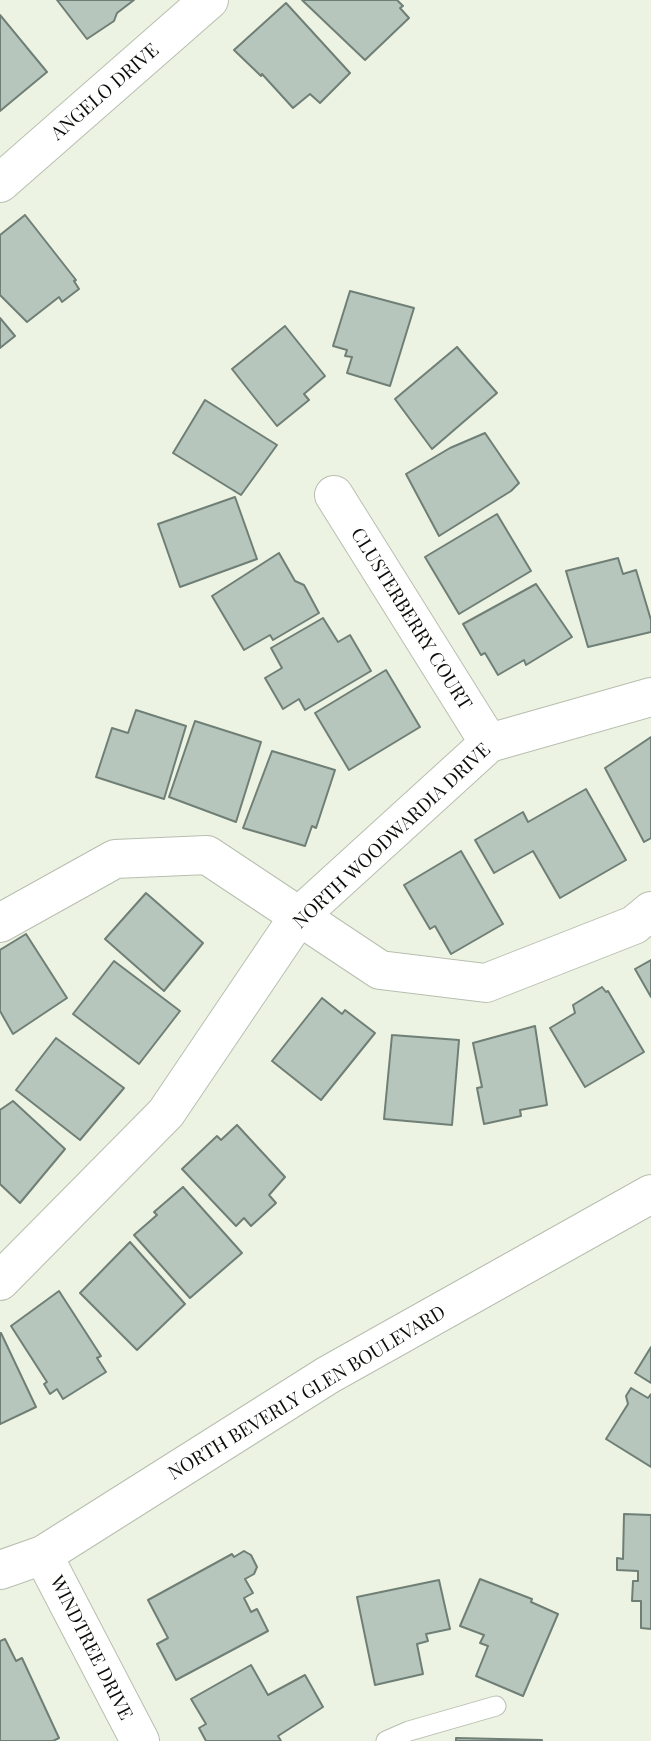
<!DOCTYPE html>
<html>
<head>
<meta charset="utf-8">
<style>
  body { margin:0 }
  canvas { display:block; background:#ecf3e3 }
</style>
</head>
<body>
<canvas width="651" height="1741"></canvas>
<script>
const ctx = document.querySelector('canvas').getContext('2d');
ctx.lineJoin = 'round';
function fillPath(path, color) { ctx.fillStyle = color; ctx.fill(path, 'evenodd'); }
const toPath = rows => new Path2D(rows.map(r => 'M' + r).join(''));
function strokePath(path, color, width, dash) { ctx.strokeStyle = color; ctx.lineWidth = width; ctx.lineCap = dash ? 'butt' : 'round'; ctx.setLineDash(dash || []); ctx.stroke(path); }
function label(font, color, halo, rows, align = 'center') {
  ctx.font = font + ' "Playfair Display",serif'; ctx.lineWidth = 7; ctx.setLineDash([]); ctx.textBaseline = 'middle'; ctx.strokeStyle = halo; ctx.fillStyle = color; for (const [text, x, y, turn = 0] of rows) {
    ctx.save(); ctx.translate(x, y); ctx.rotate((+turn || 0) * Math.PI / 180); ctx.textAlign = isNaN(turn) ? turn : align; if (halo) ctx.strokeText(text, 0, 0); ctx.fillText(text, 0, 0); ctx.restore();
  }
}
const building = toPath([
  [57,0,134,0,117,13,114,21,87,39,57,0],
  [302,0,397,0,403,6,400,8,409,18,365,60,302,0],
  [286,3,350,73,320,103,310,94,293,108,262,74,261,76,234,50,286,3],
  [0,15,47,72,0,111,0,15],
  [25,215,76,280,74,281,79,289,62,302,59,297,27,322,0,295,0,235,25,215],
  [350,291,414,308,390,386,347,373,352,357,345,356,347,350,333,346,350,291],
  [0,318,15,336,0,348,0,318],
  [285,326,325,376,304,394,309,400,277,426,232,369,285,326],
  [457,347,497,393,432,449,395,399,457,347],
  [205,400,277,445,241,495,173,453,205,400],
  [485,433,519,483,511,491,439,536,406,474,450,448,485,433],
  [235,497,257,559,180,587,158,524,235,497],
  [497,514,531,571,459,614,425,557,497,514],
  [279,553,295,581,304,585,319,613,273,640,270,635,244,650,212,596,279,553],
  [618,558,623,574,636,570,651,620,651,632,588,647,566,571,618,558],
  [536,584,572,637,526,665,524,660,498,675,485,653,481,655,463,624,536,584],
  [323,618,338,642,350,635,371,671,305,710,299,699,283,709,265,678,282,668,271,648,323,618],
  [386,670,420,727,349,770,315,713,386,670],
  [136,710,186,726,164,799,96,777,112,728,128,733,136,710],
  [195,721,261,742,236,822,169,797,195,721],
  [651,737,651,838,644,842,605,768,651,737],
  [272,751,335,770,316,828,312,826,305,846,243,828,272,751],
  [586,789,626,860,560,898,533,851,494,873,475,840,523,812,528,822,586,789],
  [461,851,503,924,451,954,435,926,430,929,404,885,461,851],
  [146,893,203,943,164,991,105,939,146,893],
  [26,934,67,998,13,1034,0,1011,0,950,26,934],
  [651,960,651,997,635,969,651,960],
  [114,961,180,1011,139,1064,73,1014,114,961],
  [602,987,606,992,608,991,644,1052,585,1087,550,1028,575,1013,573,1005,602,987],
  [322,998,342,1014,345,1010,375,1033,321,1100,272,1061,322,998],
  [535,1026,547,1105,520,1110,521,1116,484,1124,477,1088,482,1087,473,1043,535,1026],
  [392,1035,459,1040,452,1125,384,1119,392,1035],
  [56,1038,124,1088,80,1140,16,1090,56,1038],
  [13,1101,65,1149,20,1203,0,1184,0,1110,13,1101],
  [237,1125,285,1177,269,1195,276,1203,251,1226,244,1218,236,1226,182,1169,217,1136,221,1140,237,1125],
  [183,1187,242,1253,190,1298,134,1235,157,1215,154,1212,183,1187],
  [130,1242,185,1304,137,1350,80,1293,130,1242],
  [59,1291,101,1356,97,1358,106,1372,63,1399,57,1389,50,1394,44,1384,47,1382,11,1326,59,1291],
  [1,1333,36,1407,0,1424,0,1333,1,1333],
  [651,1347,651,1383,635,1373,651,1347],
  [631,1388,648,1398,651,1394,651,1467,606,1439,628,1404,626,1396,631,1388],
  [624,1514,651,1515,651,1629,641,1628,641,1601,632,1601,633,1581,638,1581,638,1571,617,1570,617,1558,623,1559,624,1514],
  [244,1551,251,1555,257,1567,254,1574,245,1579,253,1593,244,1598,251,1612,257,1609,268,1631,176,1680,157,1644,168,1638,148,1600,232,1554,234,1557,244,1551],
  [480,1579,532,1599,531,1602,558,1614,523,1696,476,1676,488,1646,480,1643,484,1635,460,1626,480,1579],
  [439,1580,450,1629,426,1634,428,1641,417,1644,423,1674,375,1685,357,1597,439,1580],
  [5,1639,16,1661,22,1658,59,1738,53,1741,0,1741,0,1641,5,1639],
  [251,1665,268,1695,305,1675,323,1707,278,1736,281,1741,206,1741,199,1728,206,1724,191,1699,251,1665],
  [456,1738,542,1740,542,1741,456,1741,456,1738]
]);
fillPath(building, '#b6c6bc');
strokePath(building, '#707f76', 2);
const lane = toPath([
  [386,1741,409,1731,496,1706]
]);
const street = toPath([
  [0,183,209,0],
  [334,495,489,743],
  [0,923,115,859,207,855,380,970,486,983,634,925,651,911],
  [0,1281,166,1113,299,916,489,743,651,697],
  [43,1555,140,1741]
]);
const secondary = toPath([
  [0,1570,43,1555,328,1375,651,1194]
]);
strokePath(lane, '#b7bfaf', 21);
strokePath(street, '#b7bfaf', 40);
strokePath(secondary, '#b7bfaf', 40);
strokePath(lane, '#fff', 19);
strokePath(street, '#fff', 38);
strokePath(secondary, '#fff', 38);
label('19px', '#0b0e09', '#fff', [
  ["ANGELO DRIVE",105,92,-41],
  ["CLUSTERBERRY COURT",411,619,58],
  ["NORTH WOODWARDIA DRIVE",392,836,-43],
  ["NORTH BEVERLY GLEN BOULEVARD",307,1393,-31],
  ["WINDTREE DRIVE",91,1648,63]
]);
</script>
</body>
</html>
